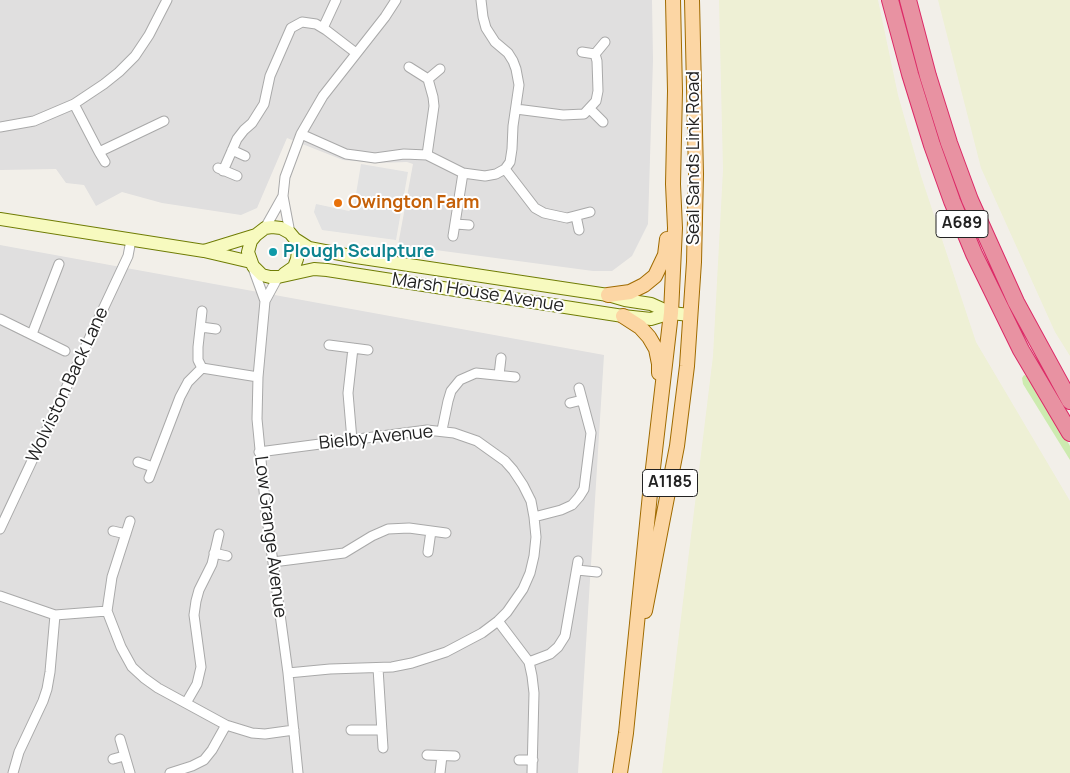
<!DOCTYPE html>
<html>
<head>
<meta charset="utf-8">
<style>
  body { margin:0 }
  canvas { display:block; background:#f2efe9 }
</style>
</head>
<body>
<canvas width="1070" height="773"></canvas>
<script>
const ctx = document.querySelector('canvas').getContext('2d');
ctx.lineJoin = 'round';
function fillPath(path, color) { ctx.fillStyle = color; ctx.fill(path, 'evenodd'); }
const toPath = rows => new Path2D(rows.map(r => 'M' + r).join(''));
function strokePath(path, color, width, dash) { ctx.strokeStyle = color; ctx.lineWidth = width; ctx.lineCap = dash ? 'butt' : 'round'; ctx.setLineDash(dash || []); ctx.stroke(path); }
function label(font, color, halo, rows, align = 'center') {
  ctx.font = font + ' Manrope,sans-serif'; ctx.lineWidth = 4; ctx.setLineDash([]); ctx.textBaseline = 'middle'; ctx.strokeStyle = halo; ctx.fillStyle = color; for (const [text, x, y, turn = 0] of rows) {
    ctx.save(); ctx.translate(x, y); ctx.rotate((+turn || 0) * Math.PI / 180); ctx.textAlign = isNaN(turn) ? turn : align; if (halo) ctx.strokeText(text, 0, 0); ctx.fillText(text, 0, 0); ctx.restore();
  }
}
fillPath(toPath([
  [0,0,652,0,653,60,648,224,632,256,612,271,593,271,398,245,413,164,407,162,377,163,343,160,287,138,257,208,241,215,162,203,122,192,96,206,84,185,66,183,56,169,0,170],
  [0,245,604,355,578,773,0,773]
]), '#e0dfdf');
fillPath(toPath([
  [719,0,878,0,898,95,921,176,976,342,1070,501,1070,773,662,773,713,356,723,170],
  [938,0,1070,0,1070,356,1055,332,981,168]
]), '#eef0d5');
fillPath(toPath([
  [1024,375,1031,378,1070,446,1070,460,1023,384,1022,378]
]), '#cdebb0');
fillPath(toPath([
  [361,164,408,172,396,240,322,230,314,212,316,204,349,211,354,206]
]), '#e2e2e2');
const street = toPath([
  [323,28,336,0],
  [582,52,595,54,605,42],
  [409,67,428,79,433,97,434,106,427,155],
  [428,79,440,69],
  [74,104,99,152,164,121],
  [516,109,563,115,584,114,596,101,598,91,597,61,595,54],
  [590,109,603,122],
  [0,127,34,121,74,104,104,84,119,72,135,56,149,35,167,0],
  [301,134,346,154,361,156,375,158,404,154,427,155,463,173,485,176,496,174,505,169,510,162,512,149,513,126,519,85,516,69,513,61,508,53,495,42,486,28,483,17,481,0],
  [232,150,245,156],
  [99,152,105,162],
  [218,168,237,176],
  [505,169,535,208,544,213,567,218,590,212],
  [223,171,237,139,244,130,252,123,264,104,270,76,291,28,302,22,316,24,326,30,356,53],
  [576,216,579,230],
  [456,224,469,225],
  [265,228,283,196],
  [290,233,283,196,285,177,301,134,323,96,385,17,396,0],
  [453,236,463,173],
  [253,268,265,301],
  [278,277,265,301,258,377,257,419,266,511,288,673,298,773],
  [0,319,65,351],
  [201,327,216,329],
  [32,334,59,264],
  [329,345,368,350],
  [202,368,198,360,198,347,202,311],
  [499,375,501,358],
  [570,403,582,400],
  [442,430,448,401,451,391,460,380,476,373,515,377],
  [352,440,348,393,353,348],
  [259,452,427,430,454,433,477,441,505,461,513,470,523,485,531,501,534,517,536,537,534,556,530,573,523,589,507,612,498,621,482,633,446,652,412,663,392,667,330,669,288,673],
  [138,462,153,467],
  [149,478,180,397,188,382,202,368,258,377],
  [534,517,561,510,572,505,579,497,584,489,591,433,579,388],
  [130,521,112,577,107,611,121,647,132,667,144,678,158,688,226,725,252,733,265,734,294,730],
  [0,529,128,256,131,240],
  [113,531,126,534],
  [428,552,431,531],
  [214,553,227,556],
  [273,562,344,553,372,536,388,529,409,528,446,533],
  [577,570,597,572],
  [0,596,55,615,107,611],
  [498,621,529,662,532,676,534,693,532,773],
  [529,662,550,654,558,647,565,636,578,561],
  [378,668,383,748],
  [186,703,197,684,201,667,194,615,196,601,199,590,212,564,219,534],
  [351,730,382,730],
  [120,739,130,773],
  [427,755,455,756],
  [113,759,124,756],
  [519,760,533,760],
  [13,773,19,752,43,701,47,689,50,672,55,615],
  [170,773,192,766,204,760,212,750,226,725],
  [440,773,442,756]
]);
const secondary = toPath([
  [0,219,204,251,251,262],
  [295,239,309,248,356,257,608,295,625,300,651,304,671,313],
  [204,251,256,235],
  [284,274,294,267,297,259,298,251,295,239,290,233,281,228,272,227,265,228,256,235,251,241,248,252,253,266,262,275,270,277,278,277,314,269,327,270,623,316,651,319,671,313,690,315]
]);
const primary = toPath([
  [608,295,630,292,644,285,655,276,665,255,667,239],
  [623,316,640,327,649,337,656,349,659,364,659,373],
  [645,611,677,446,687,366,694,262,696,174,692,0],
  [620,773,626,733,650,494,671,313,675,228,673,184,675,91,673,0]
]);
const highway = toPath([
  [890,0,910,74,932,145,952,201,974,254,1021,350,1070,433],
  [908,0,928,76,949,143,970,200,1016,302,1070,401]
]);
strokePath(street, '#a9a9a9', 11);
strokePath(secondary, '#707d05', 14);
strokePath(primary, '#a06b00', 16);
strokePath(highway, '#dc2a67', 18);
strokePath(street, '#fff', 9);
strokePath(secondary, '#f7fabf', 12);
strokePath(primary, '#fcd6a4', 14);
strokePath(highway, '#e892a2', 16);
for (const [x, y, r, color] of [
  [338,203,5,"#e8710a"],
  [273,252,5,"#0f9aa8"]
]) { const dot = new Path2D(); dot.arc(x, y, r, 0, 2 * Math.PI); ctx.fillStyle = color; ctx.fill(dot); strokePath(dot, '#fff', 2); }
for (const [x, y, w] of [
  [962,224,52],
  [670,483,55]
]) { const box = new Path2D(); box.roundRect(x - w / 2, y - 13.5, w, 27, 4); ctx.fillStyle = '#fff'; ctx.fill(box); strokePath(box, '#222', 1); }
label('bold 16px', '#222', null, [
  ["A689",962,224],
  ["A1185",670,483]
]);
label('18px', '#222', '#fff', [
  ["Seal Sands Link Road",694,158,-90],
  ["Marsh House Avenue",478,293,9],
  ["Wolviston Back Lane",68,385,-65],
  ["Bielby Avenue",376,438,-6],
  ["Low Grange Avenue",270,537,83]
]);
label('bold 18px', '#c56008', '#fff', [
  ["Owington Farm",348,203]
], 'left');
label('bold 18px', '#0d838f', '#fff', [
  ["Plough Sculpture",283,252]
], 'left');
</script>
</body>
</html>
